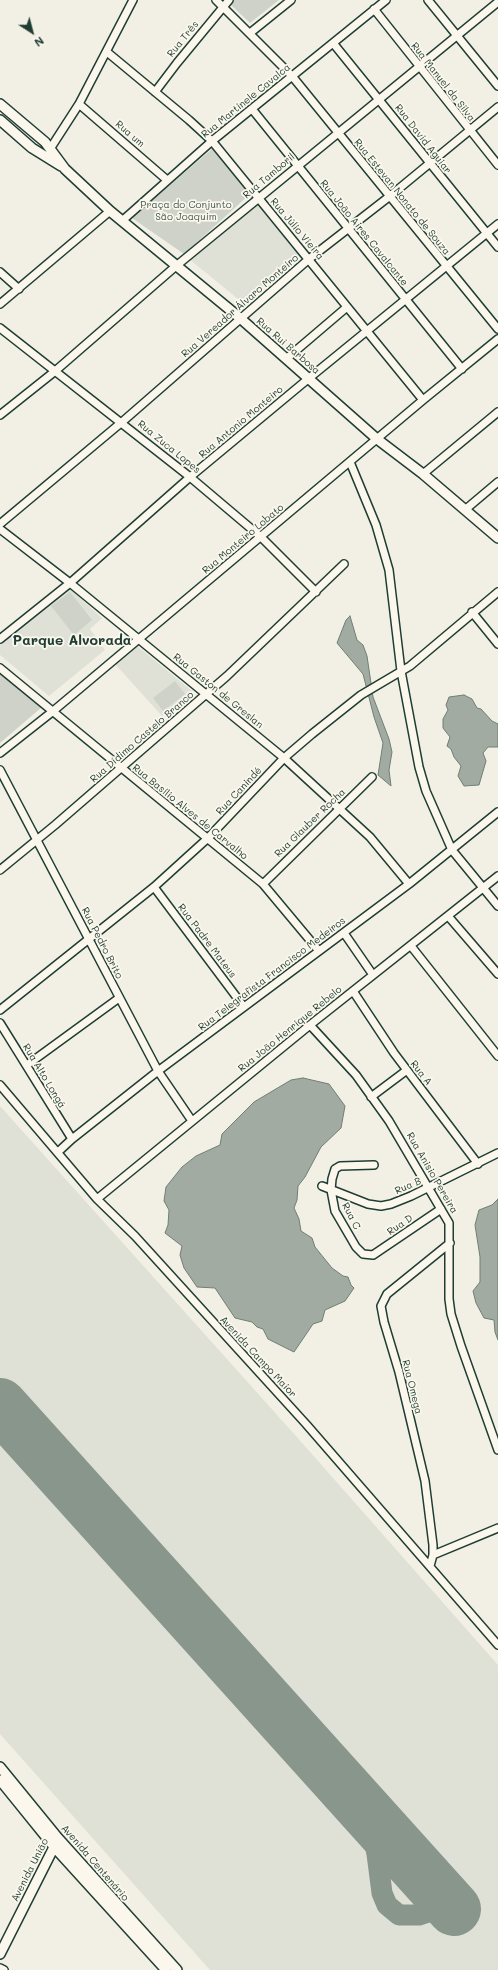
<!DOCTYPE html>
<html>
<head>
<meta charset="utf-8">
<style>
  body { margin:0 }
  #map { position:relative; width:498px; height:1970px; overflow:hidden; background:#f2f0e5; font-family:Mali,sans-serif }
  canvas { display:block }
  .north { position:absolute; left:12px; top:12px; width:40px; height:40px; -webkit-text-stroke:3px #fbf7ec; paint-order:stroke; rotate:144deg; font-size:11px; font-weight:700; line-height:16px; text-align:center; color:#1f3d34 }
  .north::after { content:''; display:block; margin:auto; width:14px; height:18px; background:#1f3d34; clip-path:polygon(50% 0,100% 100%,50% 72%,0 100%) }
</style>
</head>
<body>
<div id="map">
<canvas width="498" height="1970"></canvas>
<div class="north">N</div>
</div>
<script>
const ctx = document.querySelector('canvas').getContext('2d');
ctx.lineJoin = 'round';
function fillPath(path, color) { ctx.fillStyle = color; ctx.fill(path, 'evenodd'); }
const toPath = rows => new Path2D(rows.map(r => 'M' + r).join(''));
function strokePath(path, color, width, dash) { ctx.strokeStyle = color; ctx.lineWidth = width; ctx.lineCap = dash ? 'butt' : 'round'; ctx.setLineDash(dash || []); ctx.stroke(path); }
function label(font, color, halo, rows, align = 'center') {
  ctx.font = font + ' Mali,sans-serif'; ctx.lineWidth = 3.5; ctx.setLineDash([]); ctx.textBaseline = 'middle'; ctx.strokeStyle = halo; ctx.fillStyle = color; for (const [text, x, y, turn = 0] of rows) {
    ctx.save(); ctx.translate(x, y); ctx.rotate((+turn || 0) * Math.PI / 180); ctx.textAlign = isNaN(turn) ? turn : align; if (halo) ctx.strokeText(text, 0, 0); ctx.fillText(text, 0, 0); ctx.restore();
  }
}
fillPath(toPath([
  [257,203,302,255,243,303,189,259],
  [69,588,102,618,90,629,105,650,49,696,0,655,0,644],
  [136,645,192,691,162,716,115,664],
  [0,1106,296,1436,498,1665,498,1970,210,1970,0,1734]
]), '#e0e1d6');
fillPath(toPath([
  [232,0,279,0,250,23,229,3],
  [213,148,250,194,184,254,132,218],
  [70,592,92,620,74,635,51,606],
  [0,673,42,707,0,743],
  [175,681,185,694,163,711,153,698]
]), '#cfd2c8');
const water = toPath([
  [350,616,357,640,363,645,367,656,373,697,389,739,392,752,389,770,391,786,378,775,383,743,374,717,363,674,337,643,346,620,350,616],
  [464,695,472,699,477,708,481,709,492,721,498,724,498,747,488,747,483,753,486,761,479,785,464,786,458,776,461,766,454,757,451,749,447,746,450,737,443,728,443,719,448,710,446,705,449,697,464,695],
  [303,1078,329,1084,345,1106,341,1128,321,1147,305,1177,298,1186,297,1200,294,1208,299,1219,301,1231,312,1238,315,1247,332,1268,343,1276,348,1277,351,1285,354,1288,345,1301,325,1310,322,1321,313,1324,294,1352,268,1339,263,1329,257,1327,252,1322,235,1318,215,1288,197,1287,184,1268,180,1255,182,1246,165,1233,168,1225,169,1210,164,1201,166,1187,182,1167,196,1156,220,1145,222,1134,254,1102,291,1080,303,1078],
  [498,1199,498,1340,495,1332,494,1320,484,1318,476,1303,473,1291,480,1282,480,1257,475,1225,479,1210,492,1205,498,1199]
]);
fillPath(water, '#a2aba1');
strokePath(water, '#6e7f75', 1);
strokePath(toPath([
  [360,1805,373,1833,377,1854,382,1893,387,1905,399,1915,419,1915,428,1912,445,1899]
]), '#88968c', 21);
strokePath(toPath([
  [0,1405,454,1909]
]), '#88968c', 54);
const street = toPath([
  [216,0,292,76,498,329],
  [428,0,498,86],
  [374,9,498,165],
  [250,33,291,0],
  [333,43,498,247],
  [107,52,189,120,212,141,423,400],
  [155,92,177,63,229,0],
  [79,104,167,180],
  [252,109,462,369],
  [50,149,79,104,133,0],
  [123,220,212,141,386,0],
  [0,272,19,289],
  [0,304,110,211],
  [0,328,190,477,261,537,316,592],
  [286,359,347,307],
  [0,415,54,372,176,266,498,2],
  [350,462,376,525,389,570,401,671,419,767,426,791,452,850,498,906],
  [423,474,498,412],
  [466,509,498,482],
  [0,524,122,422,309,259,390,196,498,107],
  [0,529,70,583,284,758,370,837,409,884],
  [472,612,498,644],
  [0,639,70,583,190,477,308,379,498,224],
  [0,668,263,884,319,951],
  [0,753,52,712,423,400,498,339],
  [0,770,158,1071,192,1121],
  [0,870,55,825,227,676,344,564],
  [263,884,372,777],
  [154,887,244,1007],
  [448,916,498,974],
  [344,933,373,975],
  [411,946,498,1056],
  [353,991,394,1053,478,1164],
  [0,1010,154,887,208,838,284,758,312,734,361,695,410,666,498,592],
  [0,1023,72,1139],
  [310,1025,356,1075,389,1121,449,1223,449,1299,451,1314,461,1346,498,1450],
  [27,1065,119,998],
  [0,1085,97,1199,135,1236,306,1424,498,1645],
  [371,1097,407,1070],
  [58,1152,72,1139,158,1071,409,884,498,812],
  [374,1165,340,1166,335,1169,332,1179,331,1190,335,1211,356,1247,363,1254,373,1255,441,1209],
  [322,1186,368,1204,381,1206,391,1204,411,1196,498,1153],
  [97,1199,310,1025,498,876],
  [433,1555,498,1528],
  [430,1566,433,1555,433,1545,425,1481,399,1372,384,1322,381,1306,387,1294,450,1243],
  [0,1968,4,1970]
]);
const secondary = toPath([
  [0,104,45,142,65,169,110,211,240,318,377,439,423,474,498,538],
  [0,120,32,148,61,166],
  [0,1767,58,1838,177,1970],
  [0,1780,55,1848,166,1970],
  [0,1954,56,1843]
]);
strokePath(street, '#1f3d34', 10);
strokePath(secondary, '#1f3d34', 12);
strokePath(street, '#fbf7ec', 7);
strokePath(secondary, '#fbf7ec', 9);
label('10px', '#1f3d34', '#fbf7ec', [
  ["Rua Três",183,39,-51],
  ["Rua Manuel da Silva",443,82,52],
  ["Rua Martinele Cavalca",246,101,-39],
  ["Rua um",130,134,41],
  ["Rua David Aguiar",423,139,52],
  ["Rua Tamboril",269,176,-40],
  ["Rua Estevan Nonato de Souza",402,197,51],
  ["Rua Júlio Vieira",297,229,50],
  ["Rua João Aires Cavalcante",364,233,51],
  ["Rua Vereador Álvaro Monteiro",240,306,-41],
  ["Rua Rui Barbosa",288,346,41],
  ["Rua Antonio Monteiro",241,422,-40],
  ["Rua Zuca Lopes",169,447,39],
  ["Rua Monteiro Lobato",243,539,-40],
  ["Rua Gaston de Greslan",218,691,39],
  ["Rua Dídimo Castelo Branco",142,737,-41],
  ["Rua Canindé",239,791,-47],
  ["Rua Basílio Alves de Carvalho",190,812,39],
  ["Rua Glauber Rocha",310,823,-44],
  ["Rua Padre Mateus",207,941,53],
  ["Rua Pedro Brito",102,943,63],
  ["Rua Telegrafista Francisco Medeiros",272,974,-37],
  ["Rua João Henrique Rebelo",290,1029,-39],
  ["Rua A",421,1073,52],
  ["Rua Alto Longá",44,1076,59],
  ["Rua Anisio Pereira",432,1173,60],
  ["Rua B",408,1186,-24],
  ["Rua C",351,1216,63],
  ["Rua D",400,1225,-34],
  ["Avenida Campo Maior",258,1357,47],
  ["Rua Omega",412,1387,76],
  ["Avenida Centenário",95,1863,49],
  ["Avenida União",30,1870,-63]
]);
label('10px', '#425b52', '#fbf7ec', [
  ["Praça do Conjunto",186,205],
  ["São Joaquim",186,217]
]);
label('bold 14px', '#1f3d34', '#fbf7ec', [
  ["Parque Alvorada",72,641]
]);
</script>
</body>
</html>
